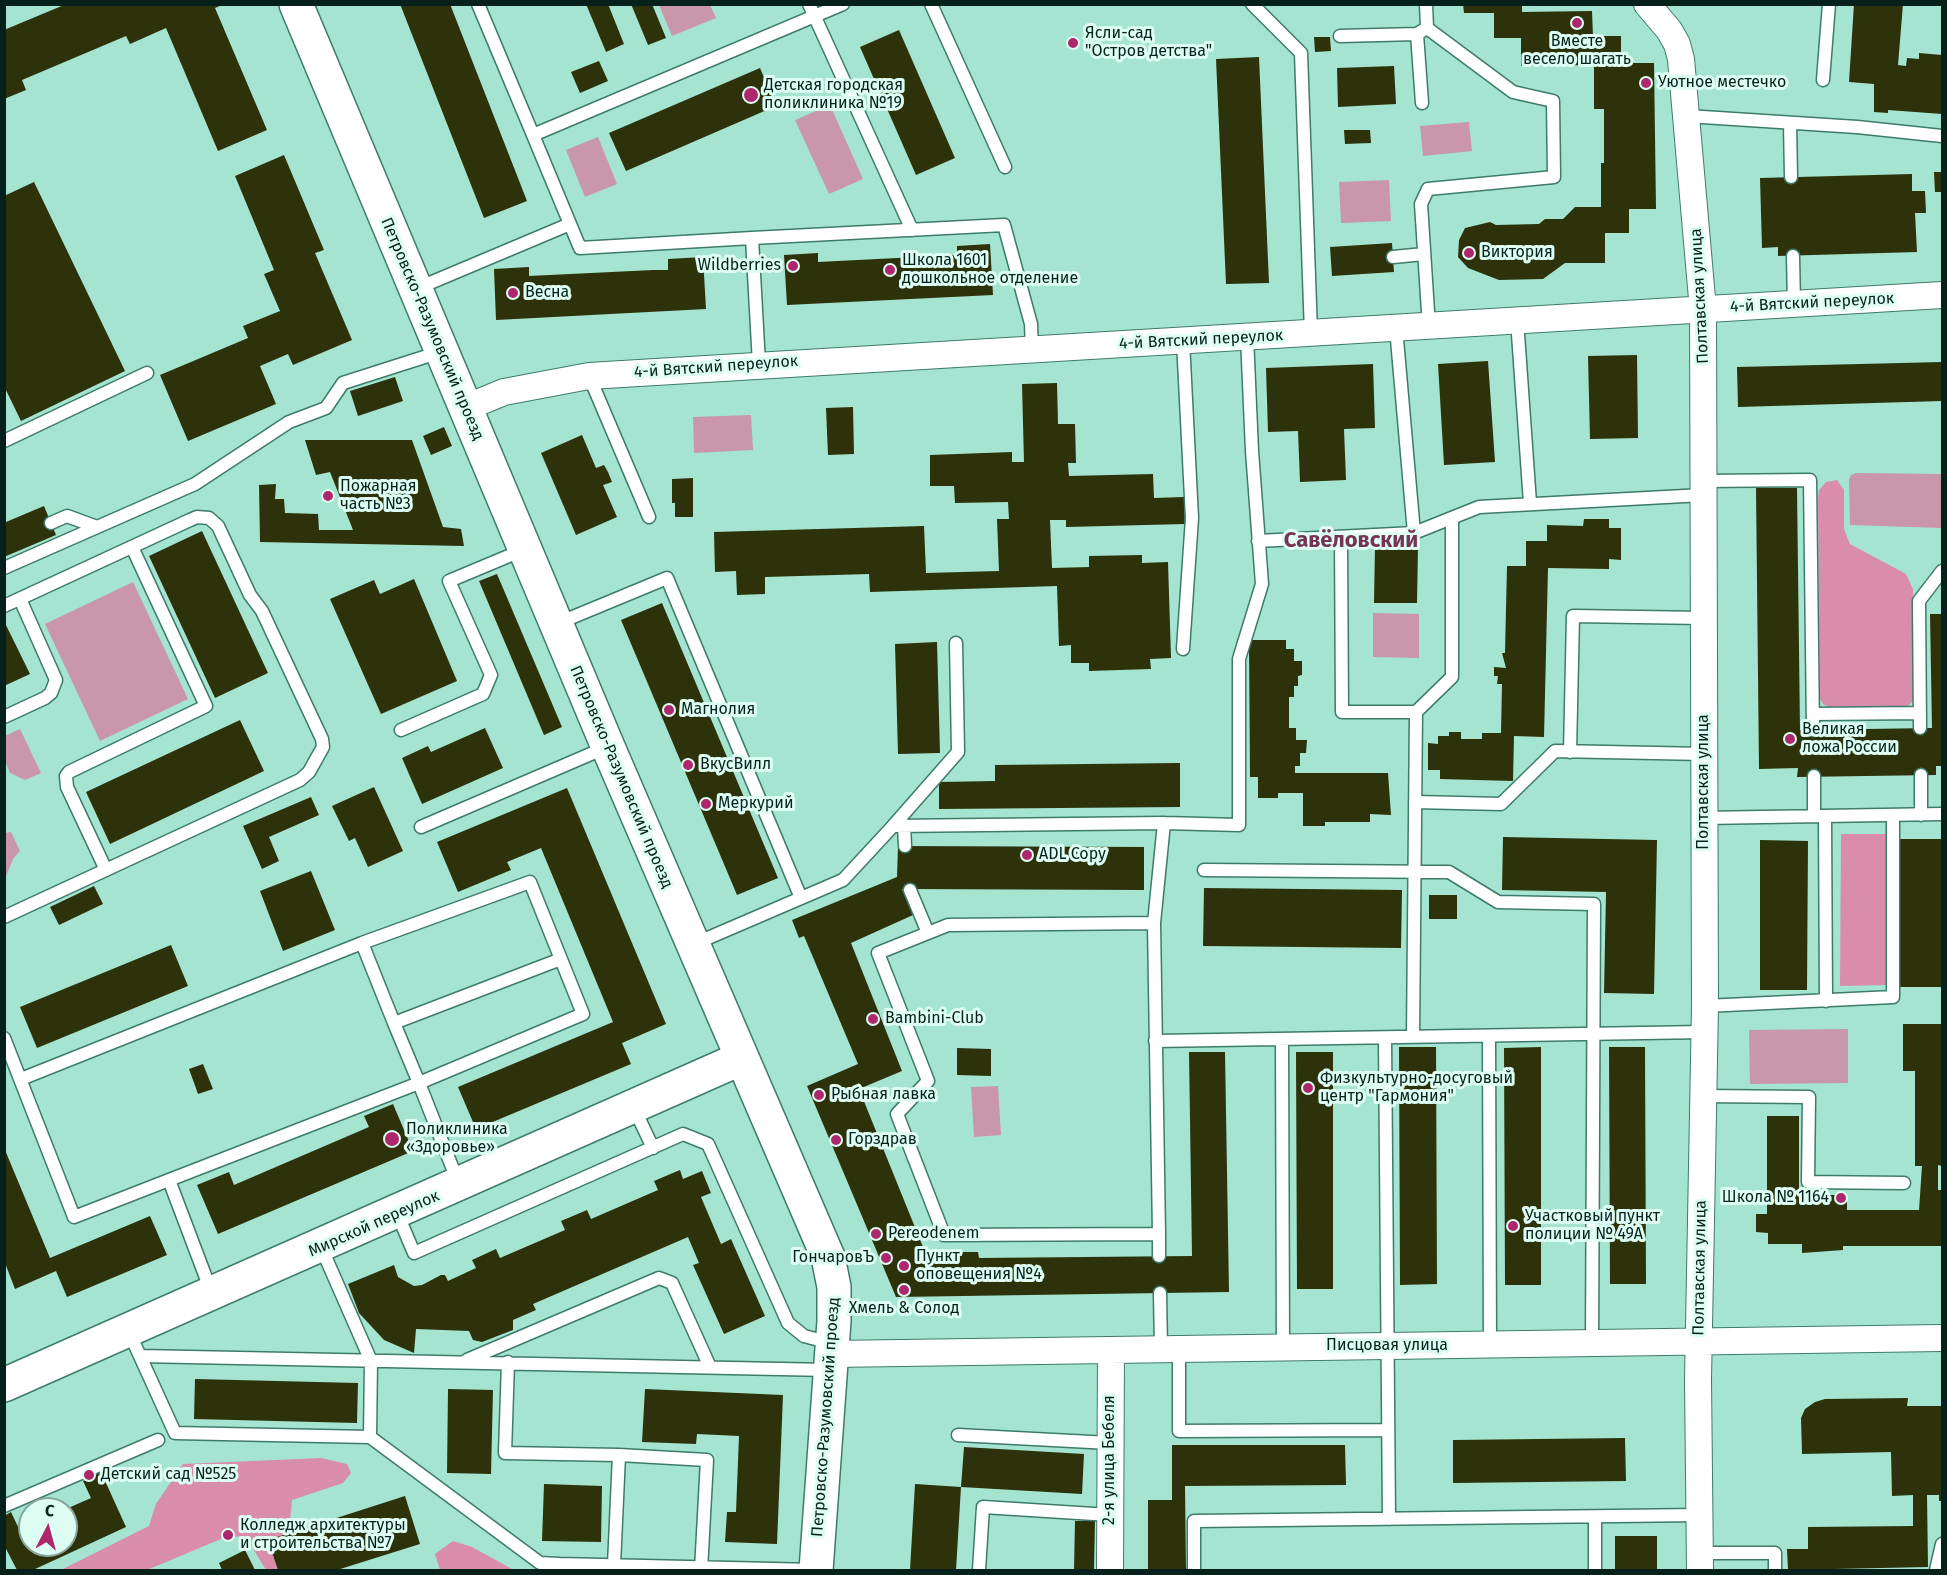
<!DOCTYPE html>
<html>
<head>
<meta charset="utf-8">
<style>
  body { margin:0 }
  #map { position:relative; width:1947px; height:1575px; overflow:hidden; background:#a4e4d1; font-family:"Fira Sans",sans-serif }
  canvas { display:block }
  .frame { position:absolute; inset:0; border:6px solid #06211b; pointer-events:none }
  .north { position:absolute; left:18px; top:1497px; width:60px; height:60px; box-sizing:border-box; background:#defef4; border:2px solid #88a69d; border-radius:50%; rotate:6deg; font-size:16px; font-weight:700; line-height:24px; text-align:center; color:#06211b }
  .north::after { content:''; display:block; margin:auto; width:21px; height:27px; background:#ae276c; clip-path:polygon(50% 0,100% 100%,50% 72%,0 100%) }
</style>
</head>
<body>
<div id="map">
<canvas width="1947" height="1575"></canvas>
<div class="frame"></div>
<div class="north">С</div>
</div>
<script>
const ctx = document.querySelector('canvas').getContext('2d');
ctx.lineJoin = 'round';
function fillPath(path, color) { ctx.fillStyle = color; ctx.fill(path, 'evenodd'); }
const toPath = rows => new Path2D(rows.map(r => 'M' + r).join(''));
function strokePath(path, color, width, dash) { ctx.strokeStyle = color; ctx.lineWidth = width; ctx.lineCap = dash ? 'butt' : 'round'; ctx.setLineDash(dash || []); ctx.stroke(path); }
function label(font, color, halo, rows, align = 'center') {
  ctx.font = font + ' "Fira Sans",sans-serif'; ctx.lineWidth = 6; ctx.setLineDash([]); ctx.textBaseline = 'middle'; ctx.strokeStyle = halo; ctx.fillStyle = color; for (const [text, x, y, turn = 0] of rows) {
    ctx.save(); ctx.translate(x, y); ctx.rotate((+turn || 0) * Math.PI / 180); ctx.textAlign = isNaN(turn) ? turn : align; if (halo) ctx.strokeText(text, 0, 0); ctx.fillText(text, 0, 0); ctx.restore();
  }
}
fillPath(toPath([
  [659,5,710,5,716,18,672,36],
  [830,105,863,179,829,194,795,120],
  [1469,122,1472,151,1423,156,1420,126],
  [598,137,617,184,585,197,566,150],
  [1389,180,1391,221,1341,223,1339,182],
  [751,415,753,450,694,453,693,417],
  [1856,473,1942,474,1942,528,1850,525,1849,480,1851,475],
  [133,582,188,699,100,741,45,624],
  [1373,613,1419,614,1419,658,1373,657],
  [20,729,41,773,25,780,10,773,5,761,5,736],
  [11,832,20,851,13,859,5,879,5,833],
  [1848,1029,1848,1083,1750,1084,1749,1030],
  [998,1086,1001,1135,974,1137,971,1087]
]), '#c997a9');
fillPath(toPath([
  [1837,480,1844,490,1844,529,1850,544,1906,574,1913,589,1914,694,1912,702,1907,707,1830,708,1823,704,1820,699,1818,498,1819,490,1826,482],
  [1841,834,1886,834,1886,985,1840,986],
  [321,1458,347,1464,351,1473,343,1483,292,1500,289,1533,300,1570,266,1570,246,1537,228,1536,147,1570,61,1570,149,1526,156,1504,183,1464],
  [453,1541,472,1547,514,1570,440,1570,435,1554]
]), '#d98dab');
fillPath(toPath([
  [400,4,450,4,527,201,484,218],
  [586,4,608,4,624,44,606,52],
  [631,4,652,4,666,38,648,45],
  [1463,4,1522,4,1522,12,1592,11,1593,36,1621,36,1621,63,1654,63,1656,209,1629,209,1629,233,1605,233,1605,263,1565,263,1543,279,1499,280,1468,268,1458,257,1459,240,1465,228,1490,222,1496,225,1539,224,1545,219,1563,219,1575,207,1601,207,1601,163,1604,163,1604,109,1594,109,1594,65,1521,66,1521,38,1494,38,1494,13,1464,13],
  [1854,4,1903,4,1898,65,1906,66,1907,58,1919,59,1919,53,1942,55,1942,114,1888,110,1888,113,1874,112,1874,84,1849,82],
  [64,5,222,5,215,8,267,130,218,151,166,28,130,44,126,36,22,80,26,90,4,99,4,30],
  [899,30,955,158,916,175,860,47],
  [1314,37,1330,37,1331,51,1315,52],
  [1259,57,1269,283,1226,284,1216,59],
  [599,61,608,81,580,93,571,72],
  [1394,66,1396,104,1338,107,1337,68],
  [760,68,776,106,626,171,609,133],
  [1344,130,1370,130,1371,143,1345,144],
  [284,155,324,250,315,253,352,340,293,365,288,354,260,366,276,404,188,441,160,375,248,338,243,326,280,311,264,274,274,270,235,176],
  [1934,172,1942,172,1942,192,1935,192],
  [1912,174,1912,191,1925,191,1926,213,1915,213,1917,252,1778,256,1778,247,1762,248,1760,178],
  [34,182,125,371,21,421,4,386,4,196],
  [1392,243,1394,272,1332,276,1330,247],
  [990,244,993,295,787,305,784,255,818,253,818,262,957,255,957,246],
  [703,257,706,309,496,320,494,269,529,267,529,276,653,270,668,270,668,259],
  [1637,355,1638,438,1590,439,1588,356],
  [1488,361,1495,462,1444,465,1438,364],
  [1942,362,1942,401,1738,407,1737,367],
  [1373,364,1375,428,1344,429,1346,480,1300,482,1298,431,1268,432,1266,368],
  [395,377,403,401,358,416,350,391],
  [1057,383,1058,424,1075,424,1076,463,1068,463,1069,476,1153,474,1154,498,1184,497,1185,524,1066,527,1066,520,1050,520,1052,568,1089,567,1089,556,1142,555,1142,563,1168,562,1171,658,1150,659,1151,669,1089,671,1089,663,1071,663,1071,645,1059,646,1057,586,870,592,869,574,765,577,765,594,737,595,736,571,715,572,714,532,924,526,926,573,999,571,997,519,1009,519,1008,502,955,503,954,486,930,486,930,455,1012,452,1012,462,1024,462,1022,384],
  [853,407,854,454,828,455,826,408],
  [444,427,452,446,431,455,423,436],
  [582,435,596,468,604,465,608,472,612,482,603,485,617,517,576,535,541,453],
  [305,440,412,440,443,527,461,529,464,546,260,542,259,485,276,484,275,499,284,499,285,513,318,514,319,530,353,530,330,472,316,475],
  [693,478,693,517,675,517,675,503,672,503,672,479],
  [1756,488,1797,488,1800,730,1932,728,1930,614,1942,614,1942,766,1936,766,1936,775,1797,777,1798,768,1759,769],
  [44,506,56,535,4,557,4,518,6,522],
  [1584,519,1609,519,1609,528,1621,528,1621,560,1609,559,1609,569,1548,568,1544,737,1514,736,1513,781,1440,779,1440,770,1428,770,1428,743,1438,744,1438,736,1449,736,1449,732,1461,732,1461,739,1482,739,1482,733,1501,733,1502,684,1497,684,1498,676,1494,676,1494,667,1506,668,1502,653,1505,653,1507,566,1526,566,1526,541,1547,541,1547,525,1583,526],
  [202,531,268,673,215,698,149,556],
  [1375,546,1418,547,1417,603,1374,603],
  [497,574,562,727,544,735,479,581],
  [414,579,457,681,381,714,330,599,374,580,380,594],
  [662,603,778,878,737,895,621,620],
  [4,621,30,674,4,686],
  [1249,640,1286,640,1286,649,1294,649,1294,661,1302,661,1302,675,1298,676,1298,686,1294,686,1294,697,1289,697,1289,728,1296,728,1296,740,1307,740,1306,753,1300,753,1300,766,1295,766,1295,773,1388,773,1391,815,1370,814,1370,822,1325,822,1325,826,1303,826,1303,793,1278,793,1278,798,1258,798,1258,777,1250,777],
  [937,642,940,753,898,754,895,644],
  [240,720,264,771,110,844,86,792],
  [485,728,503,768,422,804,402,758,428,746,431,752],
  [1180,763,1180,807,939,809,939,782,995,781,995,765],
  [374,787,403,851,368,867,355,838,349,841,332,806],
  [567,788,666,1024,622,1043,631,1064,476,1129,458,1087,613,1022,541,848,507,862,511,870,458,892,437,842],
  [311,797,319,815,269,837,279,861,262,869,243,826],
  [1503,837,1657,840,1654,994,1604,993,1606,892,1502,890],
  [1899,839,1942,839,1942,987,1900,987],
  [1760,840,1808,841,1807,990,1760,990],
  [898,846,1144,847,1144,890,902,889,913,915,851,943,902,1071,859,1089,925,1252,978,1252,979,1258,1192,1256,1189,1052,1225,1052,1229,1292,896,1297,807,1086,858,1064,804,936,799,938,792,920,897,877],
  [311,871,335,930,283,951,260,891],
  [94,886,103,904,59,925,50,907],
  [1204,888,1402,890,1401,948,1203,946],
  [1429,895,1457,895,1457,919,1429,919],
  [171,945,188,986,37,1048,20,1007],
  [1903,1024,1942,1024,1942,1166,1938,1165,1938,1190,1942,1190,1942,1246,1843,1246,1843,1250,1802,1253,1802,1244,1768,1244,1768,1233,1756,1232,1756,1214,1767,1214,1767,1116,1799,1116,1799,1190,1819,1190,1818,1195,1847,1195,1847,1210,1919,1210,1922,1166,1915,1166,1915,1071,1903,1071],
  [1399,1047,1436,1047,1437,1284,1400,1285],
  [1541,1047,1541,1285,1505,1285,1504,1048],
  [1609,1047,1645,1047,1646,1284,1610,1284],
  [957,1048,991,1049,991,1076,957,1075],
  [1296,1052,1333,1052,1333,1289,1297,1289],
  [203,1064,213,1089,198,1094,189,1069],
  [393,1104,413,1151,218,1234,197,1185,229,1172,234,1185,369,1127,364,1116],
  [5,1150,50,1258,150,1216,167,1255,67,1297,56,1271,15,1289,5,1263],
  [680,1170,683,1179,702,1171,711,1193,701,1197,721,1244,731,1239,765,1316,724,1334,693,1265,699,1263,688,1237,533,1304,536,1310,513,1320,513,1330,482,1342,473,1340,469,1331,416,1329,414,1353,384,1340,359,1313,348,1284,394,1265,398,1277,414,1286,422,1285,441,1275,445,1275,448,1281,476,1268,472,1260,496,1249,500,1258,565,1230,561,1221,587,1210,591,1219,658,1190,654,1181],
  [195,1379,358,1383,357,1423,194,1419],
  [448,1389,493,1390,491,1474,447,1473],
  [645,1389,783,1395,777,1544,725,1542,727,1512,736,1512,739,1436,697,1434,696,1444,642,1442],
  [1908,1398,1907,1406,1942,1406,1942,1501,1939,1501,1939,1495,1927,1495,1928,1567,1788,1570,1787,1549,1808,1549,1808,1527,1913,1526,1913,1495,1892,1496,1891,1452,1802,1454,1801,1418,1805,1409,1815,1402,1825,1399],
  [1625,1438,1626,1481,1453,1483,1453,1440],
  [1172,1445,1345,1445,1346,1485,1185,1486,1186,1570,1148,1570,1148,1500,1172,1500],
  [964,1447,1084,1454,1082,1494,961,1487,956,1570,910,1570,915,1484,961,1487],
  [101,1472,126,1527,33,1570,17,1570,4,1545,4,1516,11,1512,20,1531,30,1526,30,1545,66,1545,66,1509,91,1498,83,1481],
  [544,1484,602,1486,601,1542,542,1541],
  [405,1496,420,1544,337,1570,278,1570,268,1540],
  [1075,1521,1095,1521,1094,1570,1074,1570],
  [1615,1536,1657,1536,1657,1570,1615,1570],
  [245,1550,255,1570,222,1570,219,1563]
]), '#2e320a');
const lane = toPath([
  [478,4,533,135],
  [809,4,912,230],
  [931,4,1005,167],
  [1252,4,1301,53,1311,333],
  [1426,4,1427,28,1513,92,1553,101,1554,177,1428,189,1421,204,1429,327],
  [1340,36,1417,34],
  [1823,80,1829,4],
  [1422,103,1417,34,1427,28],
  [1687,116,1857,127,1942,136],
  [1790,123,1791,177],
  [570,224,580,248,752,238],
  [1793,256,1794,304],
  [1393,257,1424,254],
  [418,288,570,224,533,135,843,4],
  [1517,320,1530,503],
  [1396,328,1414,533],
  [759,364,752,238,1004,225,1031,324,1032,349],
  [589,376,649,517],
  [4,441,147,373],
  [1703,481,1810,480,1813,730],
  [51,523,67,516,97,527],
  [1341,537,1342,712,1416,712],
  [1258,541,1414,533,1479,507,1703,495],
  [4,568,195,484,289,422,326,408,343,383,440,352],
  [4,606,190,520,197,517,209,518,218,526,250,595,262,611,322,739,323,747,309,772,300,780,4,917],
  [556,624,667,578,801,898],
  [1183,649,1192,518,1183,341],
  [1813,714,1920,713],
  [4,717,45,698,51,693,56,680,20,599],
  [1920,728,1919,601,1942,571],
  [401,730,483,694,491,675,449,581,523,550],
  [1570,752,1573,616,1703,618],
  [1921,775,1921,815],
  [1814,776,1814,816],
  [1415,802,1501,804,1555,751,1704,754],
  [1825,816,1826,1001],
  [1704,818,1942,814],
  [904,825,905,846],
  [893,826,958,752,956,643],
  [421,827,607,747],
  [106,870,67,787,66,776,69,772,206,706,132,547],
  [1204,870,1449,872,1498,902,1594,904,1592,1344],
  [910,890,928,933],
  [1154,923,1164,823],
  [362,943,394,1023],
  [694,944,843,880,893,826,1164,823,1239,825,1239,659,1262,584,1252,451,1247,337],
  [1705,1006,1893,997,1893,815],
  [1489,1036,1490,1346],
  [1413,1037,1416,712,1452,677,1452,518],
  [4,1038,74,1217,169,1180,211,1291],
  [1385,1038,1389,1519],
  [1282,1039,1283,1347],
  [1155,1041,1704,1032],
  [21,1079,362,943,530,882,583,1014,419,1083,458,1182],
  [1703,1096,1809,1097,1808,1182,1904,1183],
  [634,1108,653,1148],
  [169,1180,419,1083,394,1023,561,959],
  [397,1213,414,1253,683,1134,708,1144,788,1323,804,1336,831,1343],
  [321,1247,371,1361,370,1437],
  [1159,1256,1159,1234,1154,923,948,925,878,953,928,1081,897,1114,944,1235,1159,1234],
  [1160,1293,1161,1349],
  [129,1332,175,1433,370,1437,540,1563,559,1564],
  [1179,1349,1179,1431,1387,1430],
  [140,1356,829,1370],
  [467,1360,659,1278,672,1283,710,1367],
  [508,1362,505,1453,619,1455],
  [958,1435,1110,1443],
  [4,1506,158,1440],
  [1595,1517,1595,1570],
  [1700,1553,1775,1553,1775,1570],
  [614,1565,619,1455,707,1460,701,1570],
  [559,1569,559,1564,815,1570],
  [979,1570,983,1507,1110,1515],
  [1194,1570,1194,1521,1699,1515],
  [1936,1570,1942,1544]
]);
const street = toPath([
  [1647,4,1669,30,1677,44,1681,59,1703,310,1705,1006,1698,1380,1700,1570],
  [465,408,504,392,589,376,1942,295],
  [832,1354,1942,1338],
  [1110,1570,1111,1350]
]);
const secondary = toPath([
  [296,4,608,747,828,1257,834,1287,834,1321,816,1570],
  [4,1385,742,1058]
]);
strokePath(lane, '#3d7b6b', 15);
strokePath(street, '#3d7b6b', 28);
strokePath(secondary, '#3d7b6b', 36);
strokePath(lane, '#fff', 12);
strokePath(street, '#fff', 26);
strokePath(secondary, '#fff', 33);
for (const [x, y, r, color] of [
  [1577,23,6,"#ae276c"],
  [1073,43,6,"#ae276c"],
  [1646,83,6,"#ae276c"],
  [751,95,8,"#ae276c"],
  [1469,253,6,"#ae276c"],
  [793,266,6,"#ae276c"],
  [890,270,6,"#ae276c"],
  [513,293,6,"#ae276c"],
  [328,496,6,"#ae276c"],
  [669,710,6,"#ae276c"],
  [1790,739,6,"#ae276c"],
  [688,765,6,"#ae276c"],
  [706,804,6,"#ae276c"],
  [1027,855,6,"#ae276c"],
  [873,1019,6,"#ae276c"],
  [1308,1088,6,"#ae276c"],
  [819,1095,6,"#ae276c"],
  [392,1139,8,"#ae276c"],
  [836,1140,6,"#ae276c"],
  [1841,1198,6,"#ae276c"],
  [1513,1226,6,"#ae276c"],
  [876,1234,6,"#ae276c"],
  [886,1258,6,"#ae276c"],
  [904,1266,6,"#ae276c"],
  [904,1290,6,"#ae276c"],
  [89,1475,6,"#ae276c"],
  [228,1535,6,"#ae276c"]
]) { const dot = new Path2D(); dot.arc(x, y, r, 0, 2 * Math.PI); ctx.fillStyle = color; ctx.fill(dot); strokePath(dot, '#defef4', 2); }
label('16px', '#06211b', '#defef4', [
  ["Ясли-сад",1085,34],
  ["\"Остров детства\"",1085,52],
  ["Вместе",1577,42,"center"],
  ["весело шагать",1577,60,"center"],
  ["Уютное местечко",1658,83],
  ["Детская городская",764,86],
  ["поликлиника №19",764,104],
  ["Виктория",1481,253],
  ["Школа 1601",902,261],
  ["дошкольное отделение",902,279],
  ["Wildberries",781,266,"right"],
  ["Весна",525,293],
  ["Пожарная",340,487],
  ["часть №3",340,505],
  ["Магнолия",681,710],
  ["Великая",1802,730],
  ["ложа России",1802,748],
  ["ВкусВилл",700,765],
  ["Меркурий",718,804],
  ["ADL Copy",1039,855],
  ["Bambini-Club",885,1019],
  ["Физкультурно-досуговый",1320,1079],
  ["центр \"Гармония\"",1320,1097],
  ["Рыбная лавка",831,1095],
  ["Поликлиника",406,1130],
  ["«Здоровье»",406,1148],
  ["Горздрав",848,1140],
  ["Школа № 1164",1829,1198,"right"],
  ["Участковый пункт",1525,1217],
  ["полиции № 49А",1525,1235],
  ["Pereodenem",888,1234],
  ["Пункт",916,1257],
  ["оповещения №4",916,1275],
  ["ГончаровЪ",874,1258,"right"],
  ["Хмель & Солод",904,1309,"center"],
  ["Детский сад №525",101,1475],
  ["Колледж архитектуры",240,1526],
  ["и строительства №7",240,1544]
], 'left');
label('16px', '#06211b', '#defef4', [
  ["Полтавская улица",1700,296,-93],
  ["4-й Вятский переулок",1812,303,-3],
  ["Петровско-Разумовский проезд",432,329,67],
  ["4-й Вятский переулок",1201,340,-3],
  ["4-й Вятский переулок",716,367,-4],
  ["Петровско-Разумовский проезд",621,777,67],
  ["Полтавская улица",1704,782,-90],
  ["Мирской переулок",374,1224,-24],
  ["Полтавская улица",1700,1268,-89],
  ["Писцовая улица",1387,1346],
  ["Петровско-Разумовский проезд",826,1417,-86],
  ["2-я улица Бебеля",1110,1460,-90]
]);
label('bold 22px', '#773452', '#defef4', [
  ["Савёловский",1351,541]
]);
</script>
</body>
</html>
